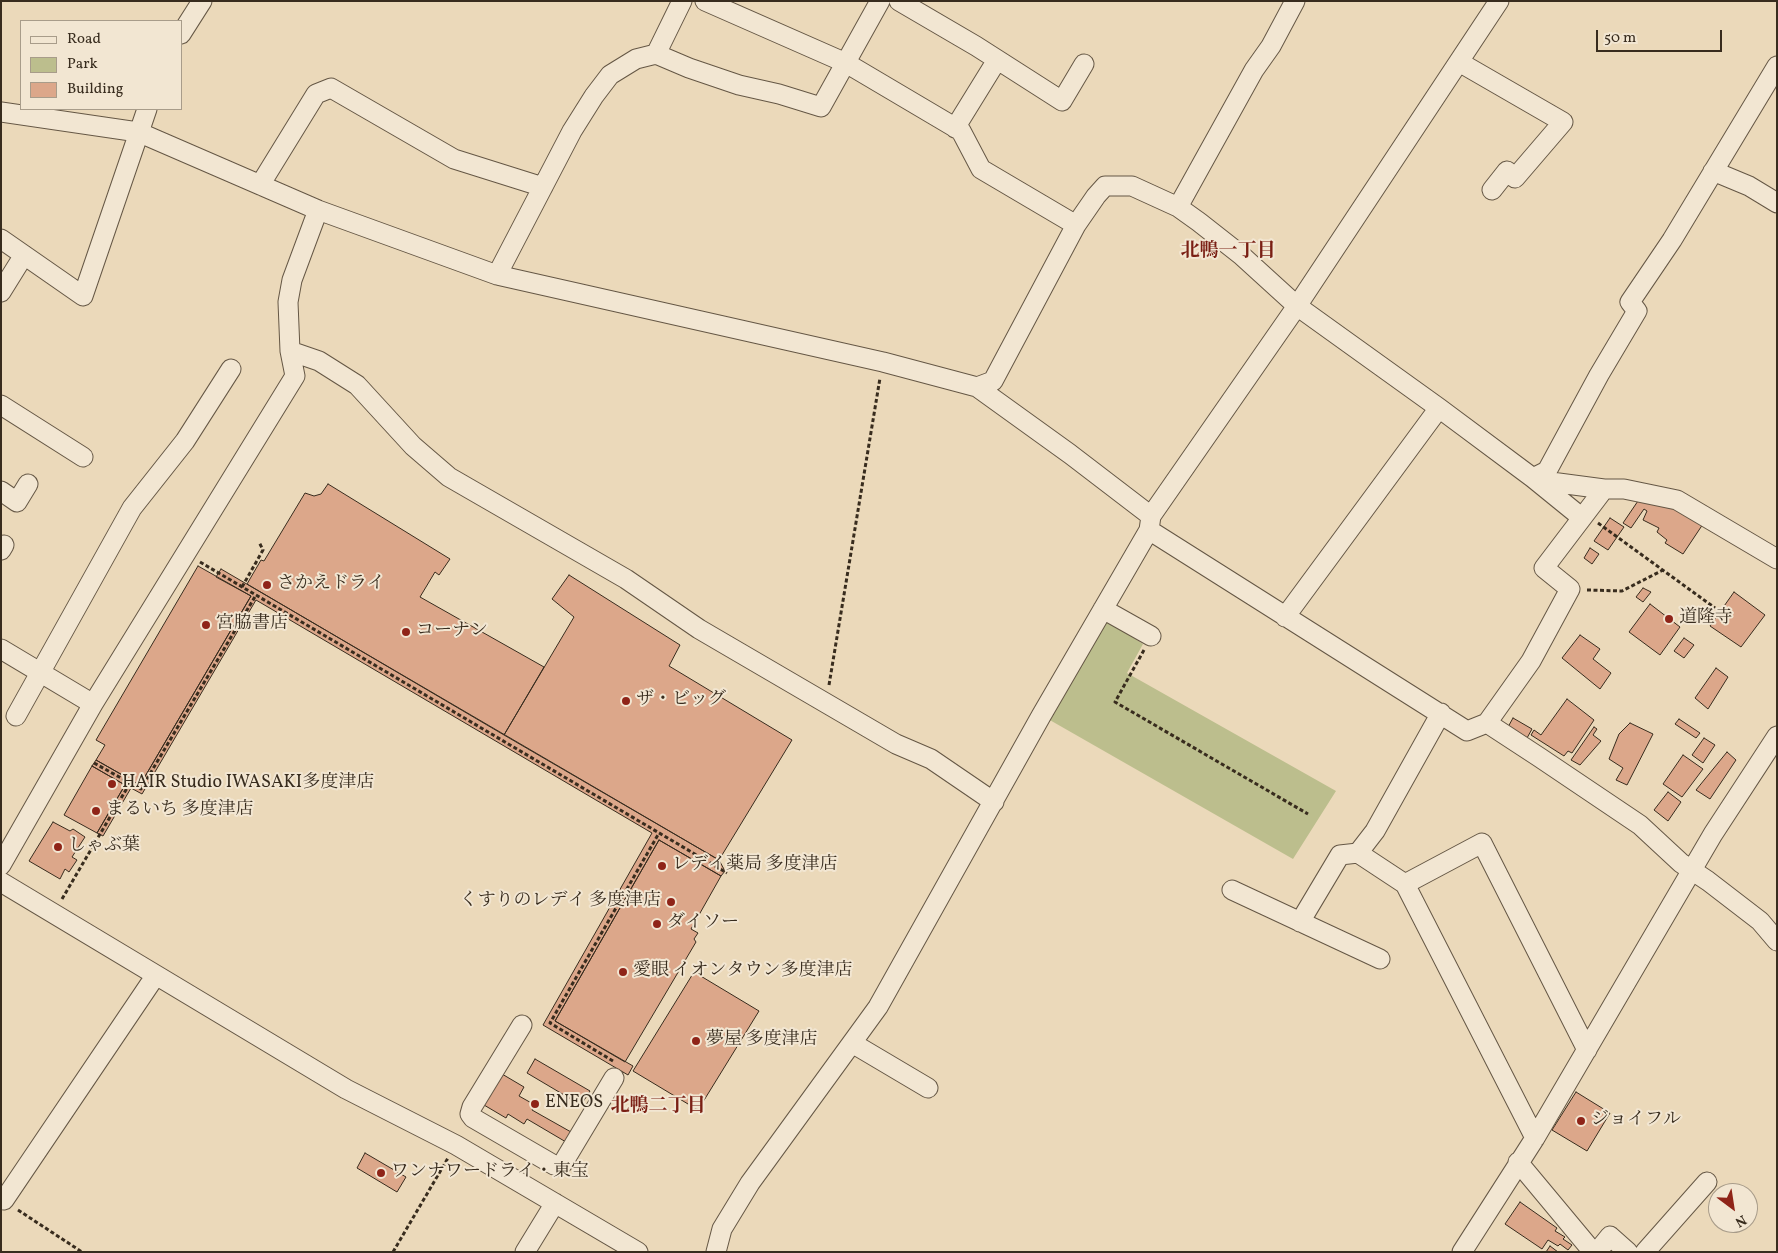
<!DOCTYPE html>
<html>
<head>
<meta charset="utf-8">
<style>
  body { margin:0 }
  #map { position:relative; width:1778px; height:1253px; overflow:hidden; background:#ebd9ba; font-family:Vollkorn,serif }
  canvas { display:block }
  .frame { position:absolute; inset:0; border:2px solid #382c1e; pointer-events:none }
  .legend { position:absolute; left:20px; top:20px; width:162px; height:90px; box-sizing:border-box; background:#f2e6d2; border:1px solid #a89c8a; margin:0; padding:6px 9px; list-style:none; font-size:15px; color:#382c1e }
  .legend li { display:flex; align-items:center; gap:10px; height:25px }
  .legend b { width:25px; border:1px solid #a89c8a }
  .north { position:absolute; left:1708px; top:1183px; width:50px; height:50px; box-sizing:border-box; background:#f2e6d2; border:1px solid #a89c8a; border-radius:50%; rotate:149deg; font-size:14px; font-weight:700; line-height:20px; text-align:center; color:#382c1e }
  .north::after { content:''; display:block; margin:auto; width:18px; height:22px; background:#8f2418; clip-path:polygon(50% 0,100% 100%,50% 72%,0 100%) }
  .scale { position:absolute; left:1596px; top:30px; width:126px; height:22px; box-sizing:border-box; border:2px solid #382c1e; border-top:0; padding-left:6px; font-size:15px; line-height:18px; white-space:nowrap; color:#382c1e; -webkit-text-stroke:4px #f2e6d2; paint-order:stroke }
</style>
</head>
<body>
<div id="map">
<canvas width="1778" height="1253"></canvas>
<div class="frame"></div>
<ul class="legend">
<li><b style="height:6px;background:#f2e6d2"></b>Road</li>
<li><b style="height:14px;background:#bcbe8d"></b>Park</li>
<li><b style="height:14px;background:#dca78a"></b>Building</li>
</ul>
<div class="north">N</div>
<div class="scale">50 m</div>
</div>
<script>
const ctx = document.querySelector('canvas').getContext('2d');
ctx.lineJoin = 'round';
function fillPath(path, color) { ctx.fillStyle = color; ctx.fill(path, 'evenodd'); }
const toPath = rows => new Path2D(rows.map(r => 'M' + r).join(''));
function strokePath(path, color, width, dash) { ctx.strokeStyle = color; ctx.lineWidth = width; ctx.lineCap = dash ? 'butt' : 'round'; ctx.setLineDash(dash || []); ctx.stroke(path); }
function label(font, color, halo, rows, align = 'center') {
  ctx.font = font + ' Vollkorn,"Noto Serif JP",serif'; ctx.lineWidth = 4; ctx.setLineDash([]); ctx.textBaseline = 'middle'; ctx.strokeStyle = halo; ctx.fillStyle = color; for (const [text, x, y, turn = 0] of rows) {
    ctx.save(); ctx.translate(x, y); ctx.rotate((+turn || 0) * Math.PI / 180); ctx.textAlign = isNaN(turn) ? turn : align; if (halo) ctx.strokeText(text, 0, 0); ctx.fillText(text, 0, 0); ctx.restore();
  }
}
fillPath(toPath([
  [1106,620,1143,644,1127,673,1336,791,1293,859,1048,719]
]), '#bcbe8d');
const building = toPath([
  [328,484,450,559,439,575,435,572,420,597,544,667,504,735,247,584,261,560,264,561,305,493,314,496,321,494,328,484],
  [1640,498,1677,506,1703,524,1683,554,1665,543,1667,540,1657,532,1659,528,1643,520,1647,511,1644,509,1631,528,1623,523,1640,498],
  [1610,518,1624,527,1608,550,1594,541,1610,518],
  [1590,548,1599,554,1592,564,1584,558,1590,548],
  [198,566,251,596,140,785,96,760,105,745,96,740,198,566],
  [221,569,719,860,725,871,721,876,659,840,555,1021,633,1066,628,1075,543,1025,652,833,256,600,142,794,131,788,103,836,97,833,125,785,92,766,96,760,140,785,251,596,216,577,221,569],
  [569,575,680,645,669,666,792,740,719,860,504,735,574,617,552,599,569,575],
  [1643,588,1651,592,1643,602,1636,597,1643,588],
  [1734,592,1765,615,1741,647,1710,626,1734,592],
  [1650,604,1680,627,1660,655,1629,632,1650,604],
  [1580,635,1600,649,1593,659,1611,673,1600,689,1562,658,1580,635],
  [1684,638,1694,645,1684,658,1674,651,1684,638],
  [1716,668,1728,677,1708,709,1695,698,1716,668],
  [1567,699,1594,720,1572,753,1568,751,1564,756,1531,735,1534,730,1541,735,1567,699],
  [1513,718,1532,729,1527,738,1508,727,1513,718],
  [1679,719,1700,733,1696,738,1675,724,1679,719],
  [1630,723,1653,734,1627,785,1616,780,1623,768,1609,759,1619,734,1630,723],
  [1594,727,1597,729,1593,735,1601,741,1580,765,1571,760,1594,727],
  [1704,738,1715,745,1703,763,1692,755,1704,738],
  [1727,752,1736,760,1710,799,1696,790,1727,752],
  [1683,755,1703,769,1682,797,1663,784,1683,755],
  [92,766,125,785,97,833,64,815,92,766],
  [1668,792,1681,802,1668,821,1654,810,1668,792],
  [53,822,70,831,73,829,85,837,72,857,77,860,69,872,65,869,60,879,29,861,53,822],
  [659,840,721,876,691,929,698,933,694,939,696,942,625,1062,555,1021,659,840],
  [694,972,759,1011,698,1110,633,1071,694,972],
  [535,1059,590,1091,581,1105,527,1073,535,1059],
  [502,1074,524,1087,519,1096,535,1105,532,1110,571,1132,566,1142,527,1119,524,1124,508,1114,506,1118,484,1105,502,1074],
  [1576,1092,1610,1113,1587,1151,1552,1130,1576,1092],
  [365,1153,406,1177,397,1192,357,1168,365,1153],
  [1520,1202,1557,1228,1555,1231,1565,1237,1563,1239,1572,1245,1568,1250,1560,1244,1558,1246,1548,1240,1542,1249,1505,1224,1520,1202],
  [1550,1246,1558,1252,1546,1252,1550,1246]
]);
fillPath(building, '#dca78a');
strokePath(building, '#382c1e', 1);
const minor = toPath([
  [705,1,846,63,961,131,981,169,1076,225],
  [899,1,976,46,1062,101,1084,64],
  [181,34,202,1],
  [656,54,689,68,739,85,779,94,821,107,880,1],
  [1459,62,1563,122,1515,178,1507,171,1492,190],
  [1,112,138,132,318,210,497,275,883,362,977,387,1070,454,1151,516],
  [955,128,997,60],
  [1713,171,1749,186,1777,203],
  [260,185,316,94,331,88,454,159,543,187],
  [1178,207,1254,70,1271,46,1295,1],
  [318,210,292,280,288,302,290,351,319,361,357,385,413,446,449,477,626,579,699,629,896,744,931,759,994,802],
  [1,239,83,296,147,109],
  [497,275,572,131,594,96,610,75,636,59,656,54,682,1],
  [1,292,24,255],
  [977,387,993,381,1076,225,1096,196,1105,186,1132,186,1178,207,1199,222,1241,255,1297,306,1439,408,1533,478,1581,517],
  [1,405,83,457],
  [1533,478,1547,471,1599,375,1637,311,1630,302,1672,240,1777,66],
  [1536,479,1551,482,1604,489,1624,489,1677,500,1777,559],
  [1,491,17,502,28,484],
  [1149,530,1467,731,1487,723,1531,661,1570,589,1544,568,1604,489],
  [1,550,4,545],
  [1103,609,1151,636],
  [1285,617,1439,408],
  [1,649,93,704],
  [16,716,132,508,185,441,231,369],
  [1487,723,1539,757,1640,825,1681,863,1708,881,1760,921,1777,941],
  [1358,853,1405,884,1535,1138],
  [1,865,93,704,295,376,290,351],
  [1,882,346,1089,456,1145,638,1252],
  [1405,884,1482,843,1587,1050],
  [1232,890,1380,959],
  [1300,922,1340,855,1358,853,1375,831,1441,713],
  [522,1025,472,1107,470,1114,473,1118,554,1165,559,1166,563,1163,614,1078],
  [852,1043,928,1088],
  [1518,1162,1593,1252],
  [4,1200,156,975],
  [525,1252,555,1203],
  [716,1252,722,1229,750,1183,878,1007,1041,716,1149,530,1151,516,1297,306,1499,1],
  [1462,1252,1535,1138,1713,834,1777,736],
  [1597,1252,1610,1236,1628,1252],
  [1645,1252,1707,1182]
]);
strokePath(minor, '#655745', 21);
strokePath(toPath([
  [1598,523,1715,608],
  [200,562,727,873],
  [242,587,263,550,259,542],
  [1587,590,1622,591,1663,570],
  [1144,650,1115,702,1308,814],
  [829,685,880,378],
  [94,763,141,789,256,595],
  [62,899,130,783],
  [613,1061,550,1023,659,833],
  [18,1210,82,1252],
  [393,1252,448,1158]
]), '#382c1e', 3, [4, 2.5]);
strokePath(minor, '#f2e6d2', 19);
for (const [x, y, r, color] of [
  [267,585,5,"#8f2418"],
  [1669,619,5,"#8f2418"],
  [206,625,5,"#8f2418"],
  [406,632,5,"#8f2418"],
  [626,701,5,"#8f2418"],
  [112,784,5,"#8f2418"],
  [96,811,5,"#8f2418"],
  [58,847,5,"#8f2418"],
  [662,866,5,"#8f2418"],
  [671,902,5,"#8f2418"],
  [657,924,5,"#8f2418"],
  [623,972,5,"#8f2418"],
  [696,1041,5,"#8f2418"],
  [535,1104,5,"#8f2418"],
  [1581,1121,5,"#8f2418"],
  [381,1173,5,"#8f2418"]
]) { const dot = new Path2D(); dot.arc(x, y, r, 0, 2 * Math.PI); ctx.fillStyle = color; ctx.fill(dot); strokePath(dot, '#f2e6d2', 2); }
label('18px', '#382c1e', '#f2e6d2', [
  ["さかえドライ",277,585],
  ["道隆寺",1679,619],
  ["宮脇書店",216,625],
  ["コーナン",416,632],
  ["ザ・ビッグ",636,701],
  ["HAIR Studio IWASAKI多度津店",122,784],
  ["まるいち 多度津店",106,811],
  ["しゃぶ葉",68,847],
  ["レデイ薬局 多度津店",672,866],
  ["くすりのレデイ 多度津店",661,902,"right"],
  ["ダイソー",667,924],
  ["愛眼 イオンタウン多度津店",633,972],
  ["夢屋 多度津店",706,1041],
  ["ENEOS",545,1104],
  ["ジョイフル",1591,1121],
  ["ワンナワードライ・東宝",391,1173]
], 'left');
label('bold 19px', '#7a1f14', '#f2e6d2', [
  ["北鴨一丁目",1228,253],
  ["北鴨二丁目",658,1108]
]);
</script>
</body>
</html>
